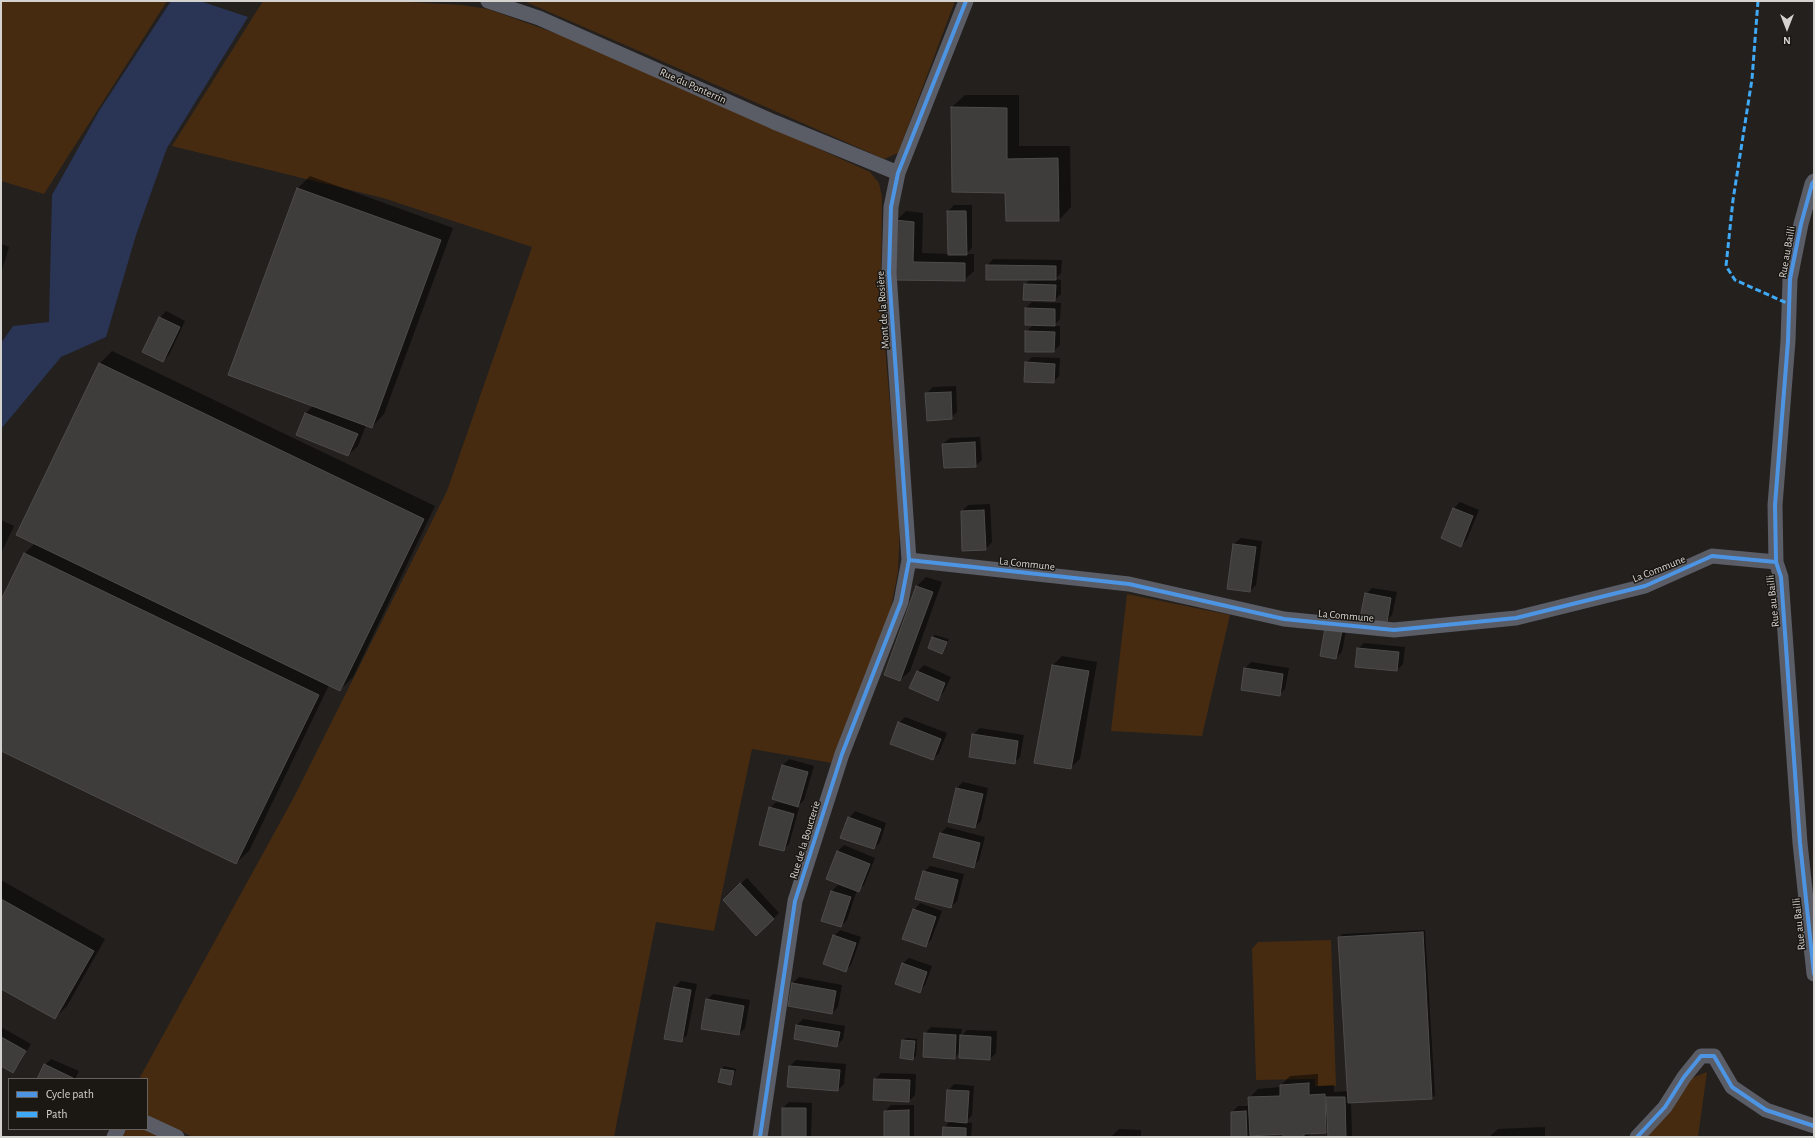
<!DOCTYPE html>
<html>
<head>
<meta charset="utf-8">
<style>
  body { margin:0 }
  #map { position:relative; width:1815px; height:1138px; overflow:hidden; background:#23201e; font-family:"Alegreya Sans",sans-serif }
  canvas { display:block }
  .frame { position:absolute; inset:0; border:2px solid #d5d3d0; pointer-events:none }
  .legend { position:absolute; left:8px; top:1078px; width:140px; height:52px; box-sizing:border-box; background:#1b1713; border:1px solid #65625f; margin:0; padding:5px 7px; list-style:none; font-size:12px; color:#d5d3d0 }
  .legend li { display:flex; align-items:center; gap:8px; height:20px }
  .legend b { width:20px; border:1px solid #65625f }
  .north { position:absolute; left:1767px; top:8px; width:40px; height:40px; -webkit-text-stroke:3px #1b1713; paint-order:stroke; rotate:180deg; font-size:11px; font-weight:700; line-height:16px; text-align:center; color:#d5d3d0 }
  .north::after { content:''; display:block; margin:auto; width:14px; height:18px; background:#d5d3d0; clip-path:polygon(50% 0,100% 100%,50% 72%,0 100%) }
</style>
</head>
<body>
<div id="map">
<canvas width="1815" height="1138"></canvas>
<div class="frame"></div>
<ul class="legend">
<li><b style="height:5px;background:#4d94e3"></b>Cycle path</li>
<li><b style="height:5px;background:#3fa9f5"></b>Path</li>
</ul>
<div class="north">N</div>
</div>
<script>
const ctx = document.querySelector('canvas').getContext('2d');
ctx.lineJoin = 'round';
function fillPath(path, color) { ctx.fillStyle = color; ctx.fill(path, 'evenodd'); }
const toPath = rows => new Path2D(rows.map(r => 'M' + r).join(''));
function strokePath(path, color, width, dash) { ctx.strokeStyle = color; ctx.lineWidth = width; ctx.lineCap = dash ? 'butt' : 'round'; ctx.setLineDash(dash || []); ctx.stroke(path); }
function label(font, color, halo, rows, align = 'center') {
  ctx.font = font + ' "Alegreya Sans",sans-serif'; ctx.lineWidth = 3; ctx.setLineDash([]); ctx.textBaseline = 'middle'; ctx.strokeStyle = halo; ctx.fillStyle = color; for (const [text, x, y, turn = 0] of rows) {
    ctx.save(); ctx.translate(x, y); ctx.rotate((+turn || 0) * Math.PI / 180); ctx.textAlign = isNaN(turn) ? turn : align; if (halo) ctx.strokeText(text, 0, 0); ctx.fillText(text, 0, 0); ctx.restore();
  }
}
fillPath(toPath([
  [1,1,167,1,44,194,1,181],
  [263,1,390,1,462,5,488,9,594,47,870,172,879,183,882,197,881,300,900,521,898,572,889,617,832,763,752,749,714,931,656,922,614,1137,193,1137,147,1115,147,1079,139,1079,294,797,447,491,532,247,383,198,172,146],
  [519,1,955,1,898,153,884,159,648,55,526,2],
  [1127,594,1230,615,1202,736,1111,731],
  [1331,940,1336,1086,1315,1086,1315,1079,1256,1080,1252,949,1258,942],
  [1707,1072,1698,1137,1646,1137,1689,1079],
  [125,1129,147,1129,163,1137,120,1137]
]), '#462b11');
fillPath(toPath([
  [171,1,200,1,248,17,167,148,136,235,106,337,61,357,1,429,1,343,13,326,49,322,52,195,99,111]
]), '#2a3454');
fillPath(toPath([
  [965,95,1019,95,1019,146,1070,146,1071,207,1059,220,1006,192,952,107],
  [310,176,453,228,384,414,372,427,366,425,358,446,348,455,306,413,314,405,298,188],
  [954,205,972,205,972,248,966,254,974,254,974,271,964,280,895,279,896,221,906,211,923,213,922,253,949,254,948,211],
  [1,244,9,247,1,273],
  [993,259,1062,260,1061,273,1055,279,1061,280,1061,294,1055,300,1025,285,1030,279,987,266],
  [1032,302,1061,303,1060,319,1053,326,1060,326,1060,345,1054,351,1026,332,1034,324,1026,324,1026,308],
  [166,311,185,321,169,355,163,361,160,318],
  [112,351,435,506,353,677,340,690,329,685,249,851,236,863,1,750,1,602,25,553,35,543,100,363],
  [1032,357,1060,358,1059,376,1053,382,1026,363],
  [956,386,957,412,951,418,927,393,933,387],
  [980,437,982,460,975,466,943,444,950,438],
  [1460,502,1479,510,1467,539,1461,546,1442,538,1454,508],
  [990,504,992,542,986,549,962,511,968,505],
  [1,520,14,526,1,553],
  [1241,538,1262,541,1256,585,1250,591,1234,544],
  [926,577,942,582,910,671,900,680,917,586],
  [1372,588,1397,592,1392,615,1386,621,1366,594],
  [1332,622,1347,625,1342,652,1336,658],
  [935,635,949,639,942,652,933,637],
  [1364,643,1405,647,1403,664,1397,670,1358,649],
  [1062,656,1097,662,1080,759,1070,768,1036,762,1053,665],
  [1251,662,1289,668,1285,689,1279,695,1245,669],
  [924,665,951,677,943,693,937,699,911,688,918,671],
  [905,717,947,733,939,753,933,759,899,723],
  [980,728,1024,735,1020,757,1014,763,973,735],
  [789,759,814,766,804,800,797,807,799,808,789,844,783,850,770,808,776,802,786,804,787,803,773,799,783,765],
  [963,782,988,788,981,821,975,827,957,788],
  [855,811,886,823,880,842,874,848,849,818],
  [947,827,985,837,979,860,973,867,941,833],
  [844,845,875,858,864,885,857,890,847,920,841,926,822,920,832,891,838,885,846,888,847,886,838,851],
  [930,866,964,874,957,901,951,907,924,872],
  [747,878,779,913,773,919,730,894],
  [1,880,105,939,67,1006,55,1018,1,988],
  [920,903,942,911,931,940,925,946,914,910],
  [840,930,861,937,851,965,845,971,834,936],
  [1425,930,1435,1095,1432,1098,1351,1102,1352,1137,1329,1137,1328,1129,1326,1132,1312,1132,1308,1137,1284,1137,1284,1133,1253,1135,1253,1137,1232,1137,1232,1112,1238,1106,1249,1106,1249,1098,1258,1089,1281,1087,1281,1085,1290,1076,1318,1074,1318,1086,1334,1085,1334,1092,1348,1091,1339,937,1342,934],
  [909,958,932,966,925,985,919,992,902,964],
  [799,977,842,985,838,1007,832,1013,793,983],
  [681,981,697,984,687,1035,681,1041,675,987],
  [713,994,750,1000,745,1028,739,1034,707,1000],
  [803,1019,845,1026,843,1039,837,1045,795,1039,797,1025],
  [1,1027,31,1044,27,1051,1,1036],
  [931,1027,962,1029,961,1036,967,1030,997,1031,996,1053,990,1059,960,1052,954,1058,925,1034],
  [1,1038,26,1052,19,1065,13,1071,1,1065],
  [906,1038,917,1039,916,1056,913,1059,903,1040],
  [51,1059,79,1071,75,1079,38,1079,45,1065],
  [796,1060,846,1064,844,1084,838,1090,790,1066],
  [724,1066,736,1069,733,1081,730,1084,722,1069],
  [881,1073,916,1074,915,1095,909,1101,875,1079],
  [954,1084,974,1086,972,1115,966,1122,972,1123,971,1137,943,1137,944,1128,951,1120,948,1091],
  [789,1102,812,1103,811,1137,783,1137,783,1108],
  [891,1105,914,1105,914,1137,885,1137,885,1111],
  [1545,1127,1545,1137,1489,1137,1498,1129],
  [1119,1129,1141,1130,1141,1137,1111,1137]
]), '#0007');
const building = toPath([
  [951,107,1007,108,1007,159,1058,158,1059,221,1006,221,1005,193,952,192,951,107],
  [297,188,441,240,372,428,228,375,297,188],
  [947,211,966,211,967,255,948,255,947,211],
  [895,220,914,222,913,262,965,263,965,281,894,280,895,220],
  [986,265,1056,266,1056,280,986,280,986,265],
  [1024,284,1056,285,1055,301,1023,300,1024,284],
  [1025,308,1055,309,1055,326,1025,325,1025,308],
  [159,317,180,327,163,362,142,352,159,317],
  [1025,331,1055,332,1054,352,1025,352,1025,331],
  [1025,362,1055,364,1054,383,1024,382,1025,362],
  [99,363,424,519,340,691,16,535,99,363],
  [951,392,952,419,927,421,925,393,951,392],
  [305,413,358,434,348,456,296,435,305,413],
  [975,442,976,467,944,468,942,444,975,442],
  [1453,508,1473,516,1461,547,1441,538,1453,508],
  [984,510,986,550,962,551,961,511,984,510],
  [1233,544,1256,547,1250,592,1227,589,1233,544],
  [24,553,319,695,236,864,1,751,1,600,24,553],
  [916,586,933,592,900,681,884,675,916,586],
  [1365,593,1391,598,1387,622,1360,618,1365,593],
  [1325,628,1342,631,1336,659,1320,656,1325,628],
  [932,637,947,642,942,654,928,648,932,637],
  [1357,648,1399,652,1397,671,1355,667,1357,648],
  [1052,665,1089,671,1071,769,1034,763,1052,665],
  [1244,668,1283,674,1280,696,1241,690,1244,668],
  [917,671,945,683,938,701,909,688,917,671],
  [898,722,941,739,933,760,890,744,898,722],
  [972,734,1018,741,1015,764,969,757,972,734],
  [782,765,808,772,798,807,772,799,782,765],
  [956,788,983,794,975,828,948,822,956,788],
  [769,807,794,814,784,851,759,845,769,807],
  [848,817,881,829,874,849,840,838,848,817],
  [940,833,980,843,974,868,933,857,940,833],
  [837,851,870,864,859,892,826,879,837,851],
  [923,871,958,880,951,908,915,899,923,871],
  [740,883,774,919,756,936,723,900,740,883],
  [831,891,851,897,841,927,821,921,831,891],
  [1,899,94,951,55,1019,1,989,1,899],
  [913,909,936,917,926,947,902,939,913,909],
  [1423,932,1432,1099,1348,1103,1338,937,1423,932],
  [833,935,856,943,846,972,823,964,833,935],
  [902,963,927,972,920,993,895,984,902,963],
  [792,983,836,991,832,1014,788,1006,792,983],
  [674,987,691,990,682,1042,664,1039,674,987],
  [706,999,744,1006,739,1035,701,1029,706,999],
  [796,1025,840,1032,837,1047,794,1039,796,1025],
  [924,1033,956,1035,955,1059,923,1057,924,1033],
  [960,1035,991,1037,990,1060,959,1058,960,1035],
  [1,1037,26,1051,13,1073,1,1066,1,1037],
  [902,1040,915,1041,913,1060,900,1058,902,1040],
  [44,1064,73,1078,73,1079,37,1079,44,1064],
  [789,1066,840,1070,838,1091,787,1087,789,1066],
  [721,1069,734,1071,731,1085,718,1082,721,1069],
  [874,1079,910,1080,909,1102,873,1100,874,1079],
  [1309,1083,1309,1095,1325,1094,1326,1133,1304,1134,1304,1137,1283,1137,1283,1134,1250,1136,1248,1097,1280,1096,1280,1085,1309,1083],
  [947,1090,969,1091,967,1123,945,1121,947,1090],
  [1326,1097,1345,1097,1346,1137,1328,1137,1326,1097],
  [782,1108,806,1108,806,1137,782,1137,782,1108],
  [909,1110,909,1137,884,1137,884,1111,909,1110],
  [1246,1111,1247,1137,1231,1137,1231,1112,1246,1111],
  [943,1127,966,1128,966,1137,942,1137,943,1127]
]);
fillPath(building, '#3f3d3c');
strokePath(building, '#4e4c4a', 1);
strokePath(toPath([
  [488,1,539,18,774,122,898,173],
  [1814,181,1812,184,1801,224,1790,279,1788,341,1775,505,1776,562,1781,577,1800,843,1814,974],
  [909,560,1129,584,1284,619,1394,630,1516,618,1645,586,1712,556,1776,562],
  [147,1123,177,1137],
  [114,1137,118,1129],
  [760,1137,795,901,842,754,901,602,909,560,889,273,891,207,898,173,966,1],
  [1637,1137,1665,1107,1684,1077,1701,1056,1714,1056,1732,1087,1766,1110,1814,1126]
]), '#5a5c66', 15);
strokePath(toPath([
  [1758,1,1752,79,1733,200,1726,266,1735,280,1789,304]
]), '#3fa9f5', 3, [6, 3]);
strokePath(toPath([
  [1814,181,1812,184,1801,224,1790,279,1788,341,1775,505,1776,562,1781,577,1800,843,1814,974],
  [909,560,1129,584,1284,619,1394,630,1516,618,1645,586,1712,556,1776,562],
  [760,1137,795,901,842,754,901,602,909,560,889,273,891,207,898,173,966,1],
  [1637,1137,1665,1107,1684,1077,1701,1056,1714,1056,1732,1087,1766,1110,1814,1126]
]), '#4d94e3', 4);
label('11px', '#d5d3d0', '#1b1713', [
  ["Rue du Ponterrin",693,86,24],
  ["Rue au Bailli",1787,252,-80],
  ["Mont de la Rosière",883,310,-94],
  ["La Commune",1027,564,6],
  ["La Commune",1659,569,-22],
  ["Rue au Bailli",1773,601,-96],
  ["La Commune",1346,616,5],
  ["Rue de la Boucterie",805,840,-73],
  ["Rue au Bailli",1799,924,-96]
]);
</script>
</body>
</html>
